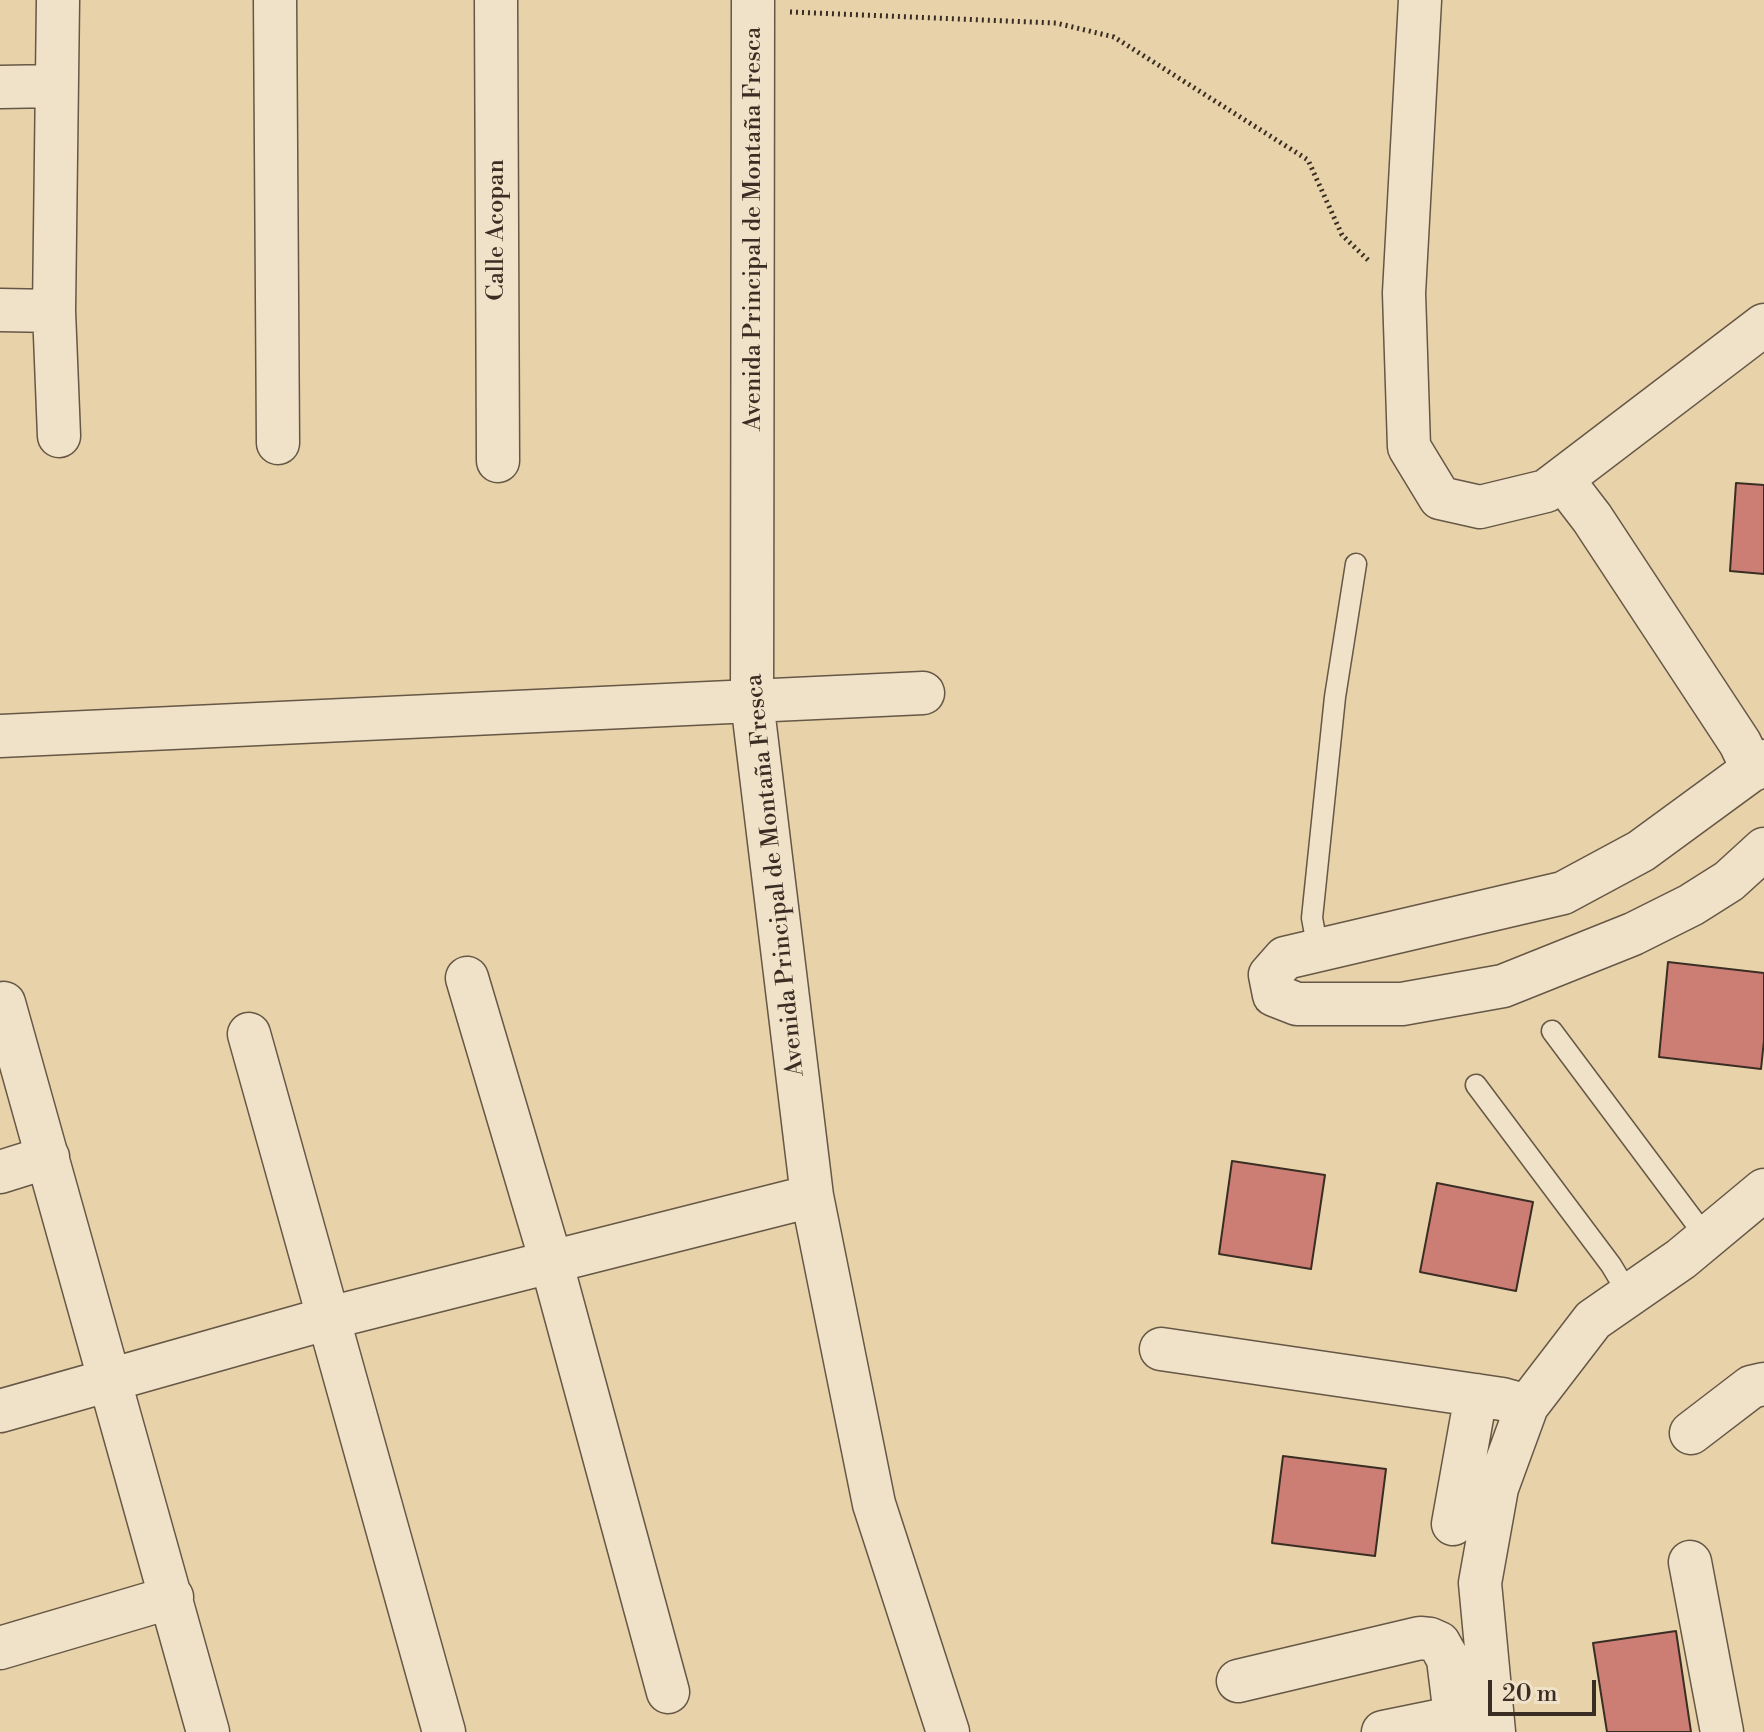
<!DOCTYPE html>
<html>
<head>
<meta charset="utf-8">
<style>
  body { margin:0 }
  #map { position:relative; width:1764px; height:1732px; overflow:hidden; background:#e8d2aa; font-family:"Libre Bodoni",serif }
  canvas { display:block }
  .scale { position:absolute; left:1488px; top:1680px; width:108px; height:36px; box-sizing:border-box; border:4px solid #3a2e24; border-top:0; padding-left:10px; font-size:24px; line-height:28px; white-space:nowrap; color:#3a2e24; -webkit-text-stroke:6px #f0e2c8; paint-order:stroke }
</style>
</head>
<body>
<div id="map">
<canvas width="1764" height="1732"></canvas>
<div class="scale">20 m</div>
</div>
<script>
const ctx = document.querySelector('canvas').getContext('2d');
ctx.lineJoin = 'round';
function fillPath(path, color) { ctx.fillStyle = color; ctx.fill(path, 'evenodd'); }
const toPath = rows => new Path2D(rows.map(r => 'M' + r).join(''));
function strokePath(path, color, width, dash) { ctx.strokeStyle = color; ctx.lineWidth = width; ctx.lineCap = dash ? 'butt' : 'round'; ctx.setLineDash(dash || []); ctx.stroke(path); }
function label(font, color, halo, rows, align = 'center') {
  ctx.font = font + ' "Libre Bodoni",serif'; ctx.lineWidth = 6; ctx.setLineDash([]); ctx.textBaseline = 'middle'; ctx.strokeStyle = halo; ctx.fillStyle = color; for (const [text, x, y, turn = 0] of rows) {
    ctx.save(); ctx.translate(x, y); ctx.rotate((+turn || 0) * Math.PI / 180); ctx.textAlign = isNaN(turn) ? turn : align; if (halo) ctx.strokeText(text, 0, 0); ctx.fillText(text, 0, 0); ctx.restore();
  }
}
const building = toPath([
  [1736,483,1764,485,1764,574,1730,571,1736,483],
  [1668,962,1764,973,1764,1040,1761,1069,1659,1057,1668,962],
  [1232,1161,1325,1175,1311,1269,1219,1254,1232,1161],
  [1437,1183,1533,1202,1516,1291,1420,1272,1437,1183],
  [1283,1456,1386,1469,1375,1556,1272,1543,1283,1456],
  [1676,1631,1691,1732,1607,1732,1593,1643,1676,1631]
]);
fillPath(building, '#cc7e74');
strokePath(building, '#3a2e24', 2);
const service = toPath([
  [1318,950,1312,918,1335,697,1356,564],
  [1552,1031,1706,1237],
  [1476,1085,1611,1265,1629,1295]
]);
const minor = toPath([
  [58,0,54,311,59,436],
  [275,0,278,443],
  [496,0,498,461],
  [753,0,752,701,812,1196,874,1504,948,1732],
  [1420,0,1404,293,1409,447,1440,498,1480,507,1546,491,1764,325],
  [0,87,56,86],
  [0,310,54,311],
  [1562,479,1592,518,1740,743,1753,770],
  [0,736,923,693],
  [1764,761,1641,851,1563,893,1285,958,1270,975,1274,995,1297,1004,1402,1004,1503,986,1633,934,1691,905,1729,881,1764,849],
  [467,978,551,1261,668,1692],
  [4,1003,208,1732],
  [249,1034,444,1732],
  [0,1172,48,1157],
  [1161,1349,1502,1399,1527,1406],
  [0,1411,329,1318,812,1196],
  [1691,1433,1751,1387,1764,1384],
  [1453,1524,1476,1395],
  [1690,1562,1722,1732],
  [0,1648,172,1597],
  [1238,1681,1420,1638,1430,1639,1439,1643,1448,1659,1455,1716],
  [1383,1732,1481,1712],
  [1494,1732,1480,1583,1497,1488,1527,1406,1593,1320,1681,1259,1764,1190]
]);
strokePath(service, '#665746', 23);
strokePath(minor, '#665746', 45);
strokePath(toPath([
  [790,12,1056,23,1114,37,1308,160,1342,235,1368,260]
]), '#3a2e24', 5, [2, 4]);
strokePath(service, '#f0e2c8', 20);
strokePath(minor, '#f0e2c8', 42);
label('24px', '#3a2e24', '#f0e2c8', [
  ["Avenida Principal de Montaña Fresca",754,229,-90],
  ["Calle Acopan",497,230,-90],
  ["Avenida Principal de Montaña Fresca",776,875,-96]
]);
</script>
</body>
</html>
